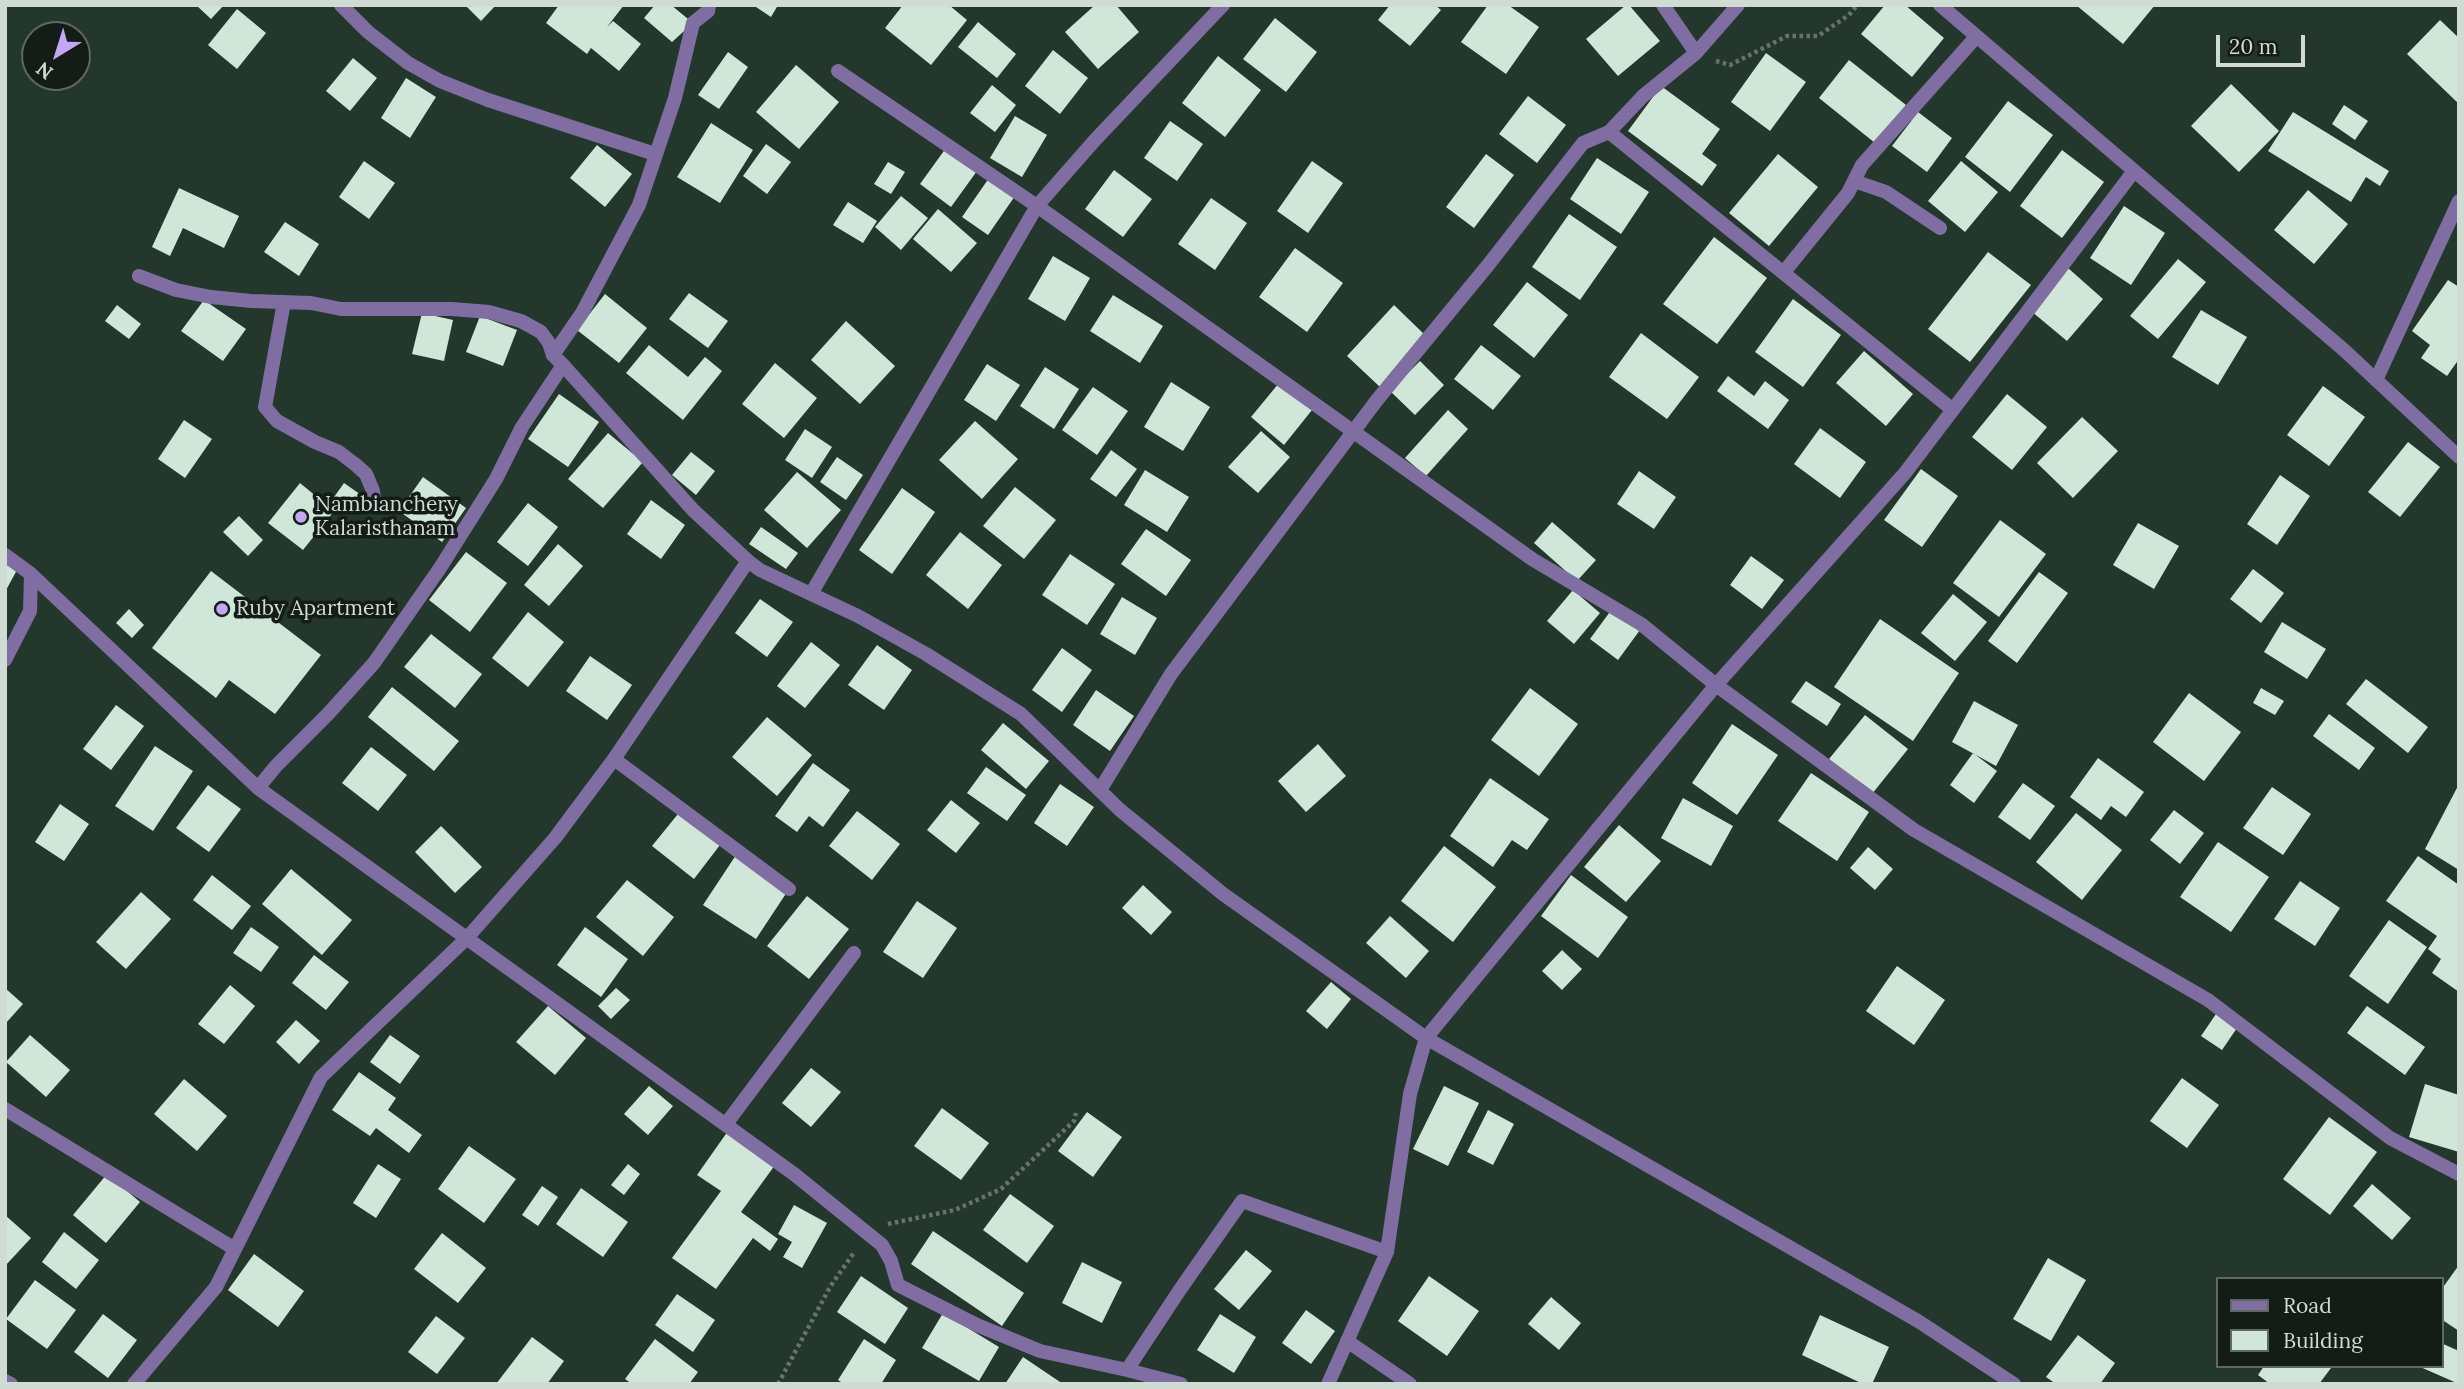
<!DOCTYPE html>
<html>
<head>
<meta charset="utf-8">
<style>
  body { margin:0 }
  #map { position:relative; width:2464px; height:1389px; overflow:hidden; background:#24372c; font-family:Lora,serif }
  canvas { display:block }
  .frame { position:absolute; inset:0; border:7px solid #d0dbd4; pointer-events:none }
  .legend { position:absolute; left:2216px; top:1277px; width:228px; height:91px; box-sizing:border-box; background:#141c17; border:2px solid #5f6863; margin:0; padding:9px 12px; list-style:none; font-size:21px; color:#d0dbd4 }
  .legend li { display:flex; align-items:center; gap:14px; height:35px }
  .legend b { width:35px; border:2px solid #5f6863 }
  .north { position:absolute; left:21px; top:21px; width:70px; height:70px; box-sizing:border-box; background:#141c17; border:2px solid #5f6863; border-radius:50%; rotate:218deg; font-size:19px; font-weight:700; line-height:28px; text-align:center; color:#d0dbd4 }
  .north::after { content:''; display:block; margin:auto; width:24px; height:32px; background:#c3a7f2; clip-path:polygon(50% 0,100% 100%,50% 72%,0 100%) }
  .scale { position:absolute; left:2216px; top:35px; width:89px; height:32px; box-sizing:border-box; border:4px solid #d0dbd4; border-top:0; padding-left:9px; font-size:21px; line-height:24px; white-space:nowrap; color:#d0dbd4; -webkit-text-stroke:5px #141c17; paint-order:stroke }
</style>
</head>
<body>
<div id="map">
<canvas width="2464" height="1389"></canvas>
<div class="frame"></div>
<ul class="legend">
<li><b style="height:9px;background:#806da2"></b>Road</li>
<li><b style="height:19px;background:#cfe6d8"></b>Building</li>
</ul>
<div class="north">N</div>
<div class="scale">20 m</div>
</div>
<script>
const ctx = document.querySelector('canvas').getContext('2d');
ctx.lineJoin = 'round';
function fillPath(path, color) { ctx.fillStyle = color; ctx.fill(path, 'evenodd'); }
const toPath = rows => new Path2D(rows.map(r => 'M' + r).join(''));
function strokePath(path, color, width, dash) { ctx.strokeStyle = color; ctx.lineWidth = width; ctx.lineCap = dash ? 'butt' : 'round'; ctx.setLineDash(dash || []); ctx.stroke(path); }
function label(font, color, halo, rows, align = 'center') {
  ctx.font = font + ' Lora,serif'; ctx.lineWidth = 7; ctx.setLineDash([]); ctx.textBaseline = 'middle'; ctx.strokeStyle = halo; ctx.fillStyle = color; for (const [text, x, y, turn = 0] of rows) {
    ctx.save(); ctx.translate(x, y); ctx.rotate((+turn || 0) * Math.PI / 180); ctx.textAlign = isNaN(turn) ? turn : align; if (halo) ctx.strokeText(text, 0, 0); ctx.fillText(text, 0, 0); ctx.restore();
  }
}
fillPath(toPath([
  [196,5,224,5,211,19],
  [465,5,496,5,481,21],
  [559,5,624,5,607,27,613,21,641,44,619,71,591,48,587,54,546,23],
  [655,5,671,5,693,23,672,42,644,18],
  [753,5,778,5,771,17],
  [903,5,949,5,967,20,931,65,885,28],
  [1095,5,1116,5,1139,32,1098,69,1065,32],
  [1390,5,1435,5,1441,10,1410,46,1378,20],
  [1488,5,1508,5,1539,27,1506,74,1461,42],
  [1626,5,1629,5,1660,41,1618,76,1586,39],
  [1885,5,1905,5,1944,38,1912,77,1861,34],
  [2076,5,2155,5,2123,44],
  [237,9,266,33,237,69,208,45],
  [1275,18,1317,52,1286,92,1243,59],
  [2440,20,2459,38,2459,104,2407,54],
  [978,22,1016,54,997,78,958,47],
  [1053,50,1088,78,1060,114,1025,86],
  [728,52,748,67,719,109,698,95],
  [1766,53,1806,82,1770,131,1731,102],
  [1218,56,1261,90,1225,137,1182,103],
  [353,58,377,78,350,111,326,91],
  [1849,60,1906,105,1875,143,1819,98],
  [796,65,839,102,799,149,756,112],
  [406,78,436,97,410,138,381,118],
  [2231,84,2279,131,2239,172,2191,126],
  [992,85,1016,105,995,132,970,113],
  [1661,86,1720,129,1702,154,1717,165,1702,186,1628,131],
  [1528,96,1566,125,1537,163,1499,134],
  [2008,101,2053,135,2010,192,1965,157],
  [2344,105,2368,121,2355,140,2332,124],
  [1918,112,1952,138,1927,172,1892,146],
  [2293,112,2389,171,2380,186,2366,177,2351,202,2268,151],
  [1015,116,1047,135,1022,177,990,158],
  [1170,121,1203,144,1177,181,1144,158],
  [711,123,753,150,720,203,677,177],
  [766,144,791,162,767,194,743,176],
  [597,145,632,174,605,207,570,178],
  [946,148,977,171,951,207,920,184],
  [2062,150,2104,182,2062,238,2020,206],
  [1486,154,1514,175,1474,228,1446,207],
  [1778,154,1818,187,1769,246,1729,213],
  [1597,158,1649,192,1621,234,1570,199],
  [364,161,395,183,369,219,339,197],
  [1312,161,1343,183,1308,233,1277,211],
  [1961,161,1998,192,1965,232,1928,201],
  [888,162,905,172,891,194,874,184],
  [1114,170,1152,199,1123,237,1085,209],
  [989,178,1015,196,988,235,962,217],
  [179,188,239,216,224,248,183,228,170,256,152,247],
  [2308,190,2348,224,2314,264,2274,230],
  [901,196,928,218,901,250,875,227],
  [1211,198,1247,223,1215,270,1178,244],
  [848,202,877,221,863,243,833,225],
  [2124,206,2165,233,2131,285,2090,258],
  [938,209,977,243,951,272,913,239],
  [1569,214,1617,247,1580,300,1532,267],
  [285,222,319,244,299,276,264,252],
  [1714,237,1767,278,1717,344,1663,304],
  [1295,248,1343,283,1307,332,1259,297],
  [1988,252,2031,285,1970,362,1928,329],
  [1053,256,1090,278,1065,321,1028,299],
  [2178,259,2206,282,2158,339,2130,316],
  [2068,268,2103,299,2067,341,2031,311],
  [2448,280,2459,287,2459,359,2447,376,2421,358,2430,345,2412,331],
  [1527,282,1568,315,1534,358,1493,325],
  [689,293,728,321,708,348,669,319],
  [605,294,647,328,619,363,577,330],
  [1113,295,1163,326,1140,363,1090,331],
  [1793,299,1841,335,1803,387,1755,352],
  [204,300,246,329,223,361,181,331],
  [117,305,141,324,129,339,105,321],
  [1394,305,1427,337,1380,387,1347,356],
  [2201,310,2247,337,2218,385,2172,357],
  [422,313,453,320,444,361,412,354],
  [480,316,517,330,503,366,466,352],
  [846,321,895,366,860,404,811,360],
  [1641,333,1699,377,1667,419,1609,377],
  [649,345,688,377,705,357,722,371,683,420,626,373],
  [1481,345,1521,376,1493,410,1454,379],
  [1864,351,1913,394,1886,426,1836,383],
  [1420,361,1444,385,1415,415,1390,391],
  [775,363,817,398,784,438,742,404],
  [987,364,1020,385,996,421,964,400],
  [1045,367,1079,389,1054,429,1020,406],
  [1728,376,1754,396,1765,381,1789,400,1768,429,1717,391],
  [1171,382,1210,407,1183,451,1144,427],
  [1279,383,1312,410,1284,445,1251,417],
  [2323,386,2365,417,2329,466,2287,435],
  [1093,387,1128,411,1097,455,1062,430],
  [559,394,599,422,568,467,528,439],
  [2007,394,2047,427,2012,470,1972,437],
  [1448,410,1468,429,1426,476,1405,458],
  [2082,417,2118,451,2073,498,2037,463],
  [184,420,212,439,185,478,158,459],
  [975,421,1018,459,982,499,939,460],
  [1820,428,1866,462,1840,498,1794,464],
  [805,429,832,447,812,478,785,460],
  [1261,431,1290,457,1258,493,1228,467],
  [608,433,643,462,603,508,568,479],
  [2408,442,2440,467,2400,517,2368,492],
  [1111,450,1137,469,1116,497,1090,479],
  [691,452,715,471,696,495,672,475],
  [837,457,863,475,846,500,820,482],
  [1921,469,1958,496,1922,547,1884,520],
  [1145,470,1189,497,1167,532,1124,505],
  [1639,471,1676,497,1654,529,1617,504],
  [797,472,841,510,807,548,764,510],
  [2280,475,2310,496,2277,545,2247,524],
  [423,477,466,508,442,542,399,511],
  [300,483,334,511,303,550,268,523],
  [344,483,364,497,352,514,332,500],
  [1015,487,1056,520,1024,559,983,526],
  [902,488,935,512,892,574,859,550],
  [651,500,685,525,661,559,627,534],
  [528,503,558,527,528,566,497,542],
  [239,516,263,540,248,556,223,532],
  [2000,520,2046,554,1999,617,1953,583],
  [1552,522,1596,560,1577,581,1534,543],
  [2138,523,2179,546,2154,589,2113,565],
  [761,527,798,553,786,569,749,544],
  [1146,529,1191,560,1166,596,1121,564],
  [960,532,1002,565,968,609,926,575],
  [558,544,583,566,549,606,524,585],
  [466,552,507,583,470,632,429,600],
  [1070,554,1115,584,1087,625,1042,595],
  [1751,556,1784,580,1762,609,1730,585],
  [5,564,17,570,5,592],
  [2253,569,2284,593,2261,623,2230,599],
  [211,571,321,655,275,714,229,680,216,698,152,648],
  [2039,572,2068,593,2017,663,1988,641],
  [1573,590,1600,613,1574,644,1547,621],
  [1953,594,1987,622,1955,661,1921,633],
  [1122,597,1157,618,1135,655,1100,634],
  [760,599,793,622,767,657,735,633],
  [129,609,144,625,132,638,116,623],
  [1612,609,1640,630,1618,660,1590,639],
  [528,612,564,642,528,687,492,658],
  [1880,619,1959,673,1913,741,1834,687],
  [2282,622,2326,649,2307,679,2264,652],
  [431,634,482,674,455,708,404,667],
  [811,642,840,665,805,708,777,686],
  [877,645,912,670,884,710,848,685],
  [1062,648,1092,670,1062,712,1032,690],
  [590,656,632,685,607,720,566,691],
  [2366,679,2428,727,2408,753,2346,704],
  [1806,681,1841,704,1827,726,1791,702],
  [392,687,459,741,434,771,368,717],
  [1530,688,1578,724,1539,776,1491,740],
  [2261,688,2284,701,2275,715,2253,703],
  [1096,690,1134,716,1110,751,1073,725],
  [2189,693,2241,732,2204,781,2153,742],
  [1974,701,2018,725,1996,766,1952,742],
  [116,705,144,726,111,770,83,749],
  [2329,714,2375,748,2359,770,2313,736],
  [1865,715,1908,749,1872,794,1829,759],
  [767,717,812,755,777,796,732,757],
  [1003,723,1049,761,1026,789,981,750],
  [1732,724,1778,755,1737,815,1692,783],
  [1318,744,1346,776,1306,812,1278,781],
  [155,746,193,771,153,831,115,806],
  [371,747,407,775,378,811,342,783],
  [1973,753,1997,771,1974,803,1950,785],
  [2098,758,2144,792,2126,817,2111,806,2101,820,2070,797],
  [813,763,850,790,823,827,809,816,797,832,775,816],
  [986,767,1026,795,1007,821,967,793],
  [1811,773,1869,812,1837,861,1778,821],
  [1490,778,1549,819,1527,850,1512,840,1493,867,1450,836],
  [2023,783,2055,806,2030,840,1998,817],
  [1060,784,1094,807,1067,846,1034,823],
  [2459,784,2459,870,2425,849],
  [208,785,241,809,209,852,176,828],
  [2272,787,2311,814,2283,855,2243,828],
  [1683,798,1733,826,1711,866,1661,838],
  [951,800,980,823,956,853,927,830],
  [60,804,89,824,64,861,35,842],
  [682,809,723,841,694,879,652,846],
  [2174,810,2204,833,2180,864,2150,840],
  [857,811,900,844,872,880,829,846],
  [2076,813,2122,850,2082,900,2036,862],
  [1619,825,1661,861,1626,902,1584,867],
  [441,826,482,867,455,893,415,852],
  [2218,842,2269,877,2231,932,2180,897],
  [1444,846,1496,887,1453,942,1401,901],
  [1868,847,1893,869,1875,890,1850,868],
  [736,855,789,889,756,939,703,905],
  [2418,856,2459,885,2459,992,2432,973,2441,959,2428,949,2437,936,2386,901],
  [291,869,352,920,322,955,262,904],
  [212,875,251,906,232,930,193,900],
  [1571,875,1628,917,1598,958,1541,916],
  [627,880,674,917,643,956,596,917],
  [2300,881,2340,908,2315,946,2274,919],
  [1143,885,1172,912,1151,935,1122,908],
  [141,892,171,919,126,969,96,942],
  [807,896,849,929,809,979,767,946],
  [917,901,957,928,923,978,883,952],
  [1390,916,1429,951,1406,978,1366,943],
  [2389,920,2427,947,2388,1004,2349,976],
  [251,927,279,947,261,972,233,953],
  [585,927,628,959,601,997,557,965],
  [1562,950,1582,969,1562,990,1542,971],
  [314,955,349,982,326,1010,292,983],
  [1897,966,1945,1000,1914,1045,1866,1011],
  [1331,982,1351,999,1327,1029,1306,1011],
  [230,985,255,1006,224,1044,198,1024],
  [5,988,23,1004,5,1024],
  [616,988,630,1000,611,1019,598,1006],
  [548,1006,586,1038,555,1075,516,1042],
  [2367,1006,2425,1047,2405,1075,2347,1033],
  [2216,1014,2237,1028,2222,1050,2201,1036],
  [296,1020,320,1041,299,1064,276,1042],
  [30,1035,70,1070,46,1097,6,1062],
  [390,1035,420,1056,400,1084,370,1062],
  [811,1068,841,1092,811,1127,782,1103],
  [359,1072,396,1098,388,1110,422,1135,409,1153,376,1128,370,1136,332,1110],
  [2182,1078,2219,1105,2187,1148,2150,1121],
  [184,1079,227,1116,197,1151,154,1114],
  [2425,1084,2459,1095,2459,1152,2409,1137],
  [649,1086,673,1106,648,1135,624,1114],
  [1444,1086,1479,1103,1448,1166,1413,1149],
  [942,1108,989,1143,961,1180,914,1146],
  [1488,1110,1514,1124,1493,1165,1467,1152],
  [1087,1112,1122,1137,1093,1177,1058,1151],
  [2329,1117,2377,1152,2330,1215,2283,1179],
  [728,1131,775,1165,741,1212,778,1239,770,1251,753,1238,716,1289,672,1258,721,1191,697,1175],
  [469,1146,516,1179,484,1223,438,1189],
  [378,1164,401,1179,376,1218,353,1203],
  [628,1164,640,1174,624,1195,611,1185],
  [107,1174,140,1202,106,1243,73,1215],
  [2372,1184,2411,1218,2392,1240,2353,1206],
  [542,1186,558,1197,538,1226,522,1215],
  [581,1188,628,1222,603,1257,556,1224],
  [1010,1194,1054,1226,1027,1263,983,1230],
  [794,1205,827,1223,802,1268,783,1257,792,1242,778,1234],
  [5,1215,31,1238,5,1266],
  [933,1231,1024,1293,1002,1326,911,1264],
  [64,1232,99,1260,76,1289,42,1262],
  [442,1233,486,1268,458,1303,414,1269],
  [1246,1250,1272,1271,1239,1310,1214,1289],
  [254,1254,304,1291,278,1327,228,1290],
  [2048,1258,2086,1280,2051,1341,2013,1319],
  [1082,1262,1122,1282,1102,1323,1062,1303],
  [2459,1265,2459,1331,2441,1319,2441,1290],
  [861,1276,908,1308,885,1344,837,1312],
  [1429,1276,1479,1311,1447,1356,1398,1321],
  [35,1280,76,1310,47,1349,6,1319],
  [677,1294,715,1320,693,1352,655,1325],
  [1551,1297,1581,1323,1559,1350,1528,1324],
  [1306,1310,1335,1331,1311,1364,1282,1343],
  [943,1313,999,1347,979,1381,922,1348],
  [103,1314,137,1340,108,1378,74,1352],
  [1220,1314,1256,1337,1234,1373,1197,1350],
  [1820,1315,1889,1347,1872,1384,1863,1384,1802,1355],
  [436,1316,465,1338,437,1374,408,1352],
  [2078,1335,2115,1363,2100,1384,2056,1384,2046,1377],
  [532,1337,564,1361,547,1384,496,1384],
  [655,1339,698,1372,689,1384,632,1384,625,1379],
  [864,1339,896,1360,881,1384,844,1384,838,1380],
  [2441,1343,2459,1351,2459,1384,2418,1366,2441,1366],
  [1023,1357,1063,1384,1005,1384],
  [2264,1366,2329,1366,2331,1368,2319,1384,2270,1384,2258,1375]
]), '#cfe6d8');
strokePath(toPath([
  [1716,61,1730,65,1787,36,1818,36,1849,15,1857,5],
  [888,1224,955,1210,1001,1189,1074,1121,1076,1113],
  [778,1384,830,1287,855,1251]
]), '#65756c', 4.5, [3.5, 3.5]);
strokePath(toPath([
  [341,5,368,32,408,63,440,81,488,100,655,154],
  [1663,5,1696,53,1738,5],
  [1940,5,2344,350,2459,457],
  [1696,53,1643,96,1609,132,1953,410],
  [838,71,1037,206,1532,559,1641,624,1716,685,1905,473,2134,171],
  [1854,181,1886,192,1940,228],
  [1784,272,1848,193,1862,165,1976,37],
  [139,276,176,290,211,297,251,301,311,303,341,309,452,309,489,312,521,321,541,332,549,343,553,355],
  [284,302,265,407,277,421,315,442,339,452,356,465,366,474,373,491,374,499],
  [563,365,693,510,748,561],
  [2376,380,2459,201],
  [5,555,31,574,30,611,5,660],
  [31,574,258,788,794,1174,882,1245,891,1261,898,1285,977,1325,1040,1351,1127,1370,1179,1291,1242,1201,1387,1252],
  [811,594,858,616,926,654,1021,714,1120,810,1223,894,1426,1038,1716,685,1914,830,2208,1000,2390,1138,2459,1174],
  [614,759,789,889],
  [258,788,276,766,328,714,374,663,440,568,496,479,522,427,563,365,553,355,582,313,639,205,675,98,693,23,708,11,709,5],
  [1100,790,1171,674,1377,400,1489,264,1583,143,1609,132],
  [5,1109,235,1249],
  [726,1124,854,953],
  [1347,1341,1410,1384],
  [1127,1370,1181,1384],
  [5,1381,11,1384],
  [134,1384,216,1287,321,1077,467,938,555,838,614,759,748,561,760,570,811,594,1037,206,1095,140,1223,5],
  [1328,1384,1387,1252,1410,1094,1426,1038,1918,1321,2014,1384]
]), '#806da2', 14);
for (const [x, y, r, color] of [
  [301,517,7,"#c3a7f2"],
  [222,609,7,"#c3a7f2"]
]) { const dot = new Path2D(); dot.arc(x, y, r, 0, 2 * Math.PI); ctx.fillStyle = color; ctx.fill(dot); strokePath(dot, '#141c17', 2.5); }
label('21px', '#d0dbd4', '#141c17', [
  ["Nambianchery",315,505],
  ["Kalaristhanam",315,529],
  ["Ruby Apartment",236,609]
], 'left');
</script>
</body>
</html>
